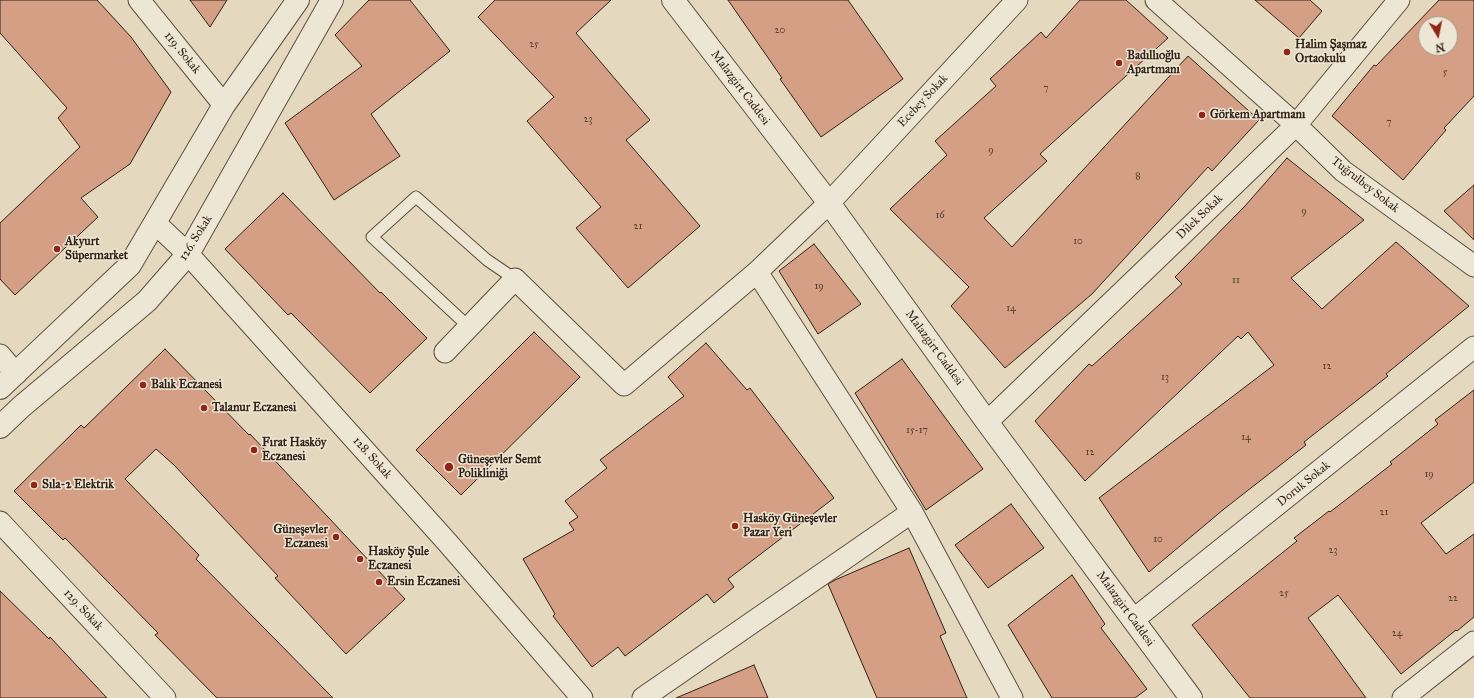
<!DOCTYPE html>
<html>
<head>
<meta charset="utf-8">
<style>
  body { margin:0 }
  #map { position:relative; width:1474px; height:698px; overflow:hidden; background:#e4d9be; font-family:"IM FELL Great Primer",serif }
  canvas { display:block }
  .north { position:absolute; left:1418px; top:16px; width:40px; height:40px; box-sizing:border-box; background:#ede6d5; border:1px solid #a29888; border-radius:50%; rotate:170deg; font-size:11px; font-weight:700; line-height:16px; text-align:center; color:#312215 }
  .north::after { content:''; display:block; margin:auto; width:14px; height:18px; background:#8f2418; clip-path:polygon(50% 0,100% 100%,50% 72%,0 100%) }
</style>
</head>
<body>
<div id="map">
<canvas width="1474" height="698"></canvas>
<div class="north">N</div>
</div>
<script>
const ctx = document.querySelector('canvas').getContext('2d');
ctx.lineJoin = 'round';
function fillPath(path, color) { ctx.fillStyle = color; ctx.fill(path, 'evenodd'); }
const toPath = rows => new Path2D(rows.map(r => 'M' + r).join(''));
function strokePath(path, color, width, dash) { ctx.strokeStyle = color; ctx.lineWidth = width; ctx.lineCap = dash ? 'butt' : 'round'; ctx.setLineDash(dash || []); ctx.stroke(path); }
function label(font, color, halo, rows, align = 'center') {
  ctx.font = font + ' "IM FELL Great Primer",serif'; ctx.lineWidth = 3; ctx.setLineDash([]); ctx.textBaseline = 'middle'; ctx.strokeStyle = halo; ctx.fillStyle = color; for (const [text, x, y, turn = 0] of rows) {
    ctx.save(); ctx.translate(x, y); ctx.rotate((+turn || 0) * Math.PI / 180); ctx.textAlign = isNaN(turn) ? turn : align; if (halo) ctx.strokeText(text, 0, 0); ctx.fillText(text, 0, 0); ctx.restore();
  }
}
const building = toPath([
  [0,0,97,0,131,37,171,92,130,164,81,198,98,217,15,295,0,279,0,223,80,147,58,118,67,108,0,33,0,0],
  [190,0,227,0,210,27,190,0],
  [369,0,410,0,450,51,371,114,400,156,334,200,285,123,362,66,335,35,369,0],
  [495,0,611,0,576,33,650,120,626,140,700,226,628,288,576,228,601,207,527,121,554,97,478,17,495,0],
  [728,0,848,0,903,79,821,137,780,79,782,78,728,0],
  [1080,0,1126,0,1168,38,1040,154,1047,161,984,218,1012,247,1188,56,1259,120,1212,171,1208,167,1092,294,1005,368,951,306,969,287,890,209,947,155,935,141,996,86,990,79,1041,32,1046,38,1080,0],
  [1255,0,1310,0,1322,11,1299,38,1255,0],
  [1439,0,1474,0,1474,96,1444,128,1446,130,1403,180,1332,116,1374,65,1376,66,1439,0],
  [1426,24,1450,24,1450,48,1426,48,1426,24],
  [1287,158,1364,220,1291,278,1322,309,1396,242,1469,306,1386,374,1388,376,1304,442,1306,445,1224,509,1149,572,1099,498,1274,365,1248,332,1241,339,1238,336,1085,481,1035,421,1089,364,1092,366,1182,284,1175,277,1245,206,1287,158],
  [1474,185,1474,240,1444,211,1474,185],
  [283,193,380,293,381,292,427,338,370,393,291,313,288,315,225,249,283,193],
  [814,244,861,304,818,334,779,271,814,244],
  [534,332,580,377,461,495,416,450,534,332],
  [706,343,747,390,750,388,834,498,728,579,734,587,714,603,707,594,625,656,618,647,592,667,553,616,555,614,523,559,574,530,569,523,578,517,565,501,607,468,600,460,684,396,668,377,706,343],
  [165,349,249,435,250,434,405,599,346,654,275,578,278,576,174,465,156,449,125,479,199,555,196,559,333,698,217,698,155,635,158,633,65,538,63,540,14,491,81,425,84,428,165,349],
  [902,359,983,469,926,510,855,393,902,359],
  [1474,390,1474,482,1421,523,1446,554,1474,534,1474,617,1457,631,1456,630,1401,674,1338,595,1308,618,1366,698,1250,698,1192,625,1297,541,1294,538,1329,511,1330,512,1392,464,1390,462,1438,424,1435,420,1474,390],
  [1011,504,1044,548,988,588,955,545,1011,504],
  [909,548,946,633,940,636,967,698,877,698,828,584,835,580,909,548],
  [1072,575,1105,624,1101,628,1147,689,1135,698,1052,698,1008,625,1072,575],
  [0,591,49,639,50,637,107,698,0,698,0,591],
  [754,665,768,698,676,698,754,665]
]);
fillPath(building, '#d59f86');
strokePath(building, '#312215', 1);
const service = toPath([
  [469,327,372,237,416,197,487,260,515,279]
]);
const minor = toPath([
  [139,0,224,105],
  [1156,0,1296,125,1343,171,1474,266],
  [155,223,188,254,447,542,582,698],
  [757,272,912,512,1012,698],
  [445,352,515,279,624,385,757,272,829,203,1017,0],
  [0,355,16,374],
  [987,422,1296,125,1399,0],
  [0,522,165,698],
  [1133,620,1474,347],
  [643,698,912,512],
  [1403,698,1474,642]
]);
const tertiary = toPath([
  [673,0,829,203,987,422,1191,698],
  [0,388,130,265,224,105,298,0],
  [0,427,21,407,147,301,188,254,332,0]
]);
strokePath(service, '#5e503f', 13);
strokePath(minor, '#5e503f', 23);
strokePath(tertiary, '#5e503f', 24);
strokePath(service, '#ede6d5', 11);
strokePath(minor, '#ede6d5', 21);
strokePath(tertiary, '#ede6d5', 22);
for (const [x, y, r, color] of [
  [1287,52,4,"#8f2418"],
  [1119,63,4,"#8f2418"],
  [1202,115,4,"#8f2418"],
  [57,249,4,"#8f2418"],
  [143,385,4,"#8f2418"],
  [204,408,4,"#8f2418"],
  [254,450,4,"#8f2418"],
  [449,467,5,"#8f2418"],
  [34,485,4,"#8f2418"],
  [735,526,4,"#8f2418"],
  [336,537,4,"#8f2418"],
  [360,559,4,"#8f2418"],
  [379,582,4,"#8f2418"]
]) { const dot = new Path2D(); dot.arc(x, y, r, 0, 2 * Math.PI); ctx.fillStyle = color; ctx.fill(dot); strokePath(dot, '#ede6d5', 1.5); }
label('10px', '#5a4131', null, [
  ["20",780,31],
  ["25",534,45],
  ["5",1445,73],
  ["7",1046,89],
  ["23",588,120],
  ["7",1389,123],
  ["9",991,151],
  ["8",1138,177],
  ["9",1304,212],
  ["16",940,216],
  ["21",638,227],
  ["10",1078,242],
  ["11",1236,281],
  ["19",819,287],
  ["14",1011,309],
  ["12",1327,367],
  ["13",1165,378],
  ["15-17",917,431],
  ["14",1246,438],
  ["12",1090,453],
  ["19",1429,475],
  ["21",1384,513],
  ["10",1158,540],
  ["23",1333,551],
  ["25",1284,594],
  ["22",1453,599],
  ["24",1397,634]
]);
label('bold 12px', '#312215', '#ede6d5', [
  ["Halim Şaşmaz",1295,45],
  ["Ortaokulu",1295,59],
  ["Badıllıoğlu",1127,56],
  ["Apartmanı",1127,70],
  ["Görkem Apartmanı",1210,115],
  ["Akyurt",65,242],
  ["Süpermarket",65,256],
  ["Balık Eczanesi",151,385],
  ["Talanur Eczanesi",212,408],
  ["Fırat Hasköy",262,443],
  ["Eczanesi",262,457],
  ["Güneşevler Semt",458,460],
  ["Polikliniği",458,474],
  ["Sıla-2 Elektrik",42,485],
  ["Hasköy Güneşevler",743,519],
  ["Pazar Yeri",743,533],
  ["Güneşevler",328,530,"right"],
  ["Eczanesi",328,544,"right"],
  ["Hasköy Şule",368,552],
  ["Eczanesi",368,566],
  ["Ersin Eczanesi",387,582]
], 'left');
label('12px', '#312215', '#ede6d5', [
  ["119. Sokak",182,53,51],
  ["Malazgirt Caddesi",740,88,53],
  ["Ecebey Sokak",923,101,-47],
  ["Tuğrulbey Sokak",1365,185,38],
  ["Dilek Sokak",1200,217,-44],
  ["126. Sokak",196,238,-58],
  ["Malazgirt Caddesi",934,348,54],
  ["128. Sokak",372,458,48],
  ["Doruk Sokak",1304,484,-39],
  ["Malazgirt Caddesi",1125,609,54],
  ["129. Sokak",83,610,47]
]);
</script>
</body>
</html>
